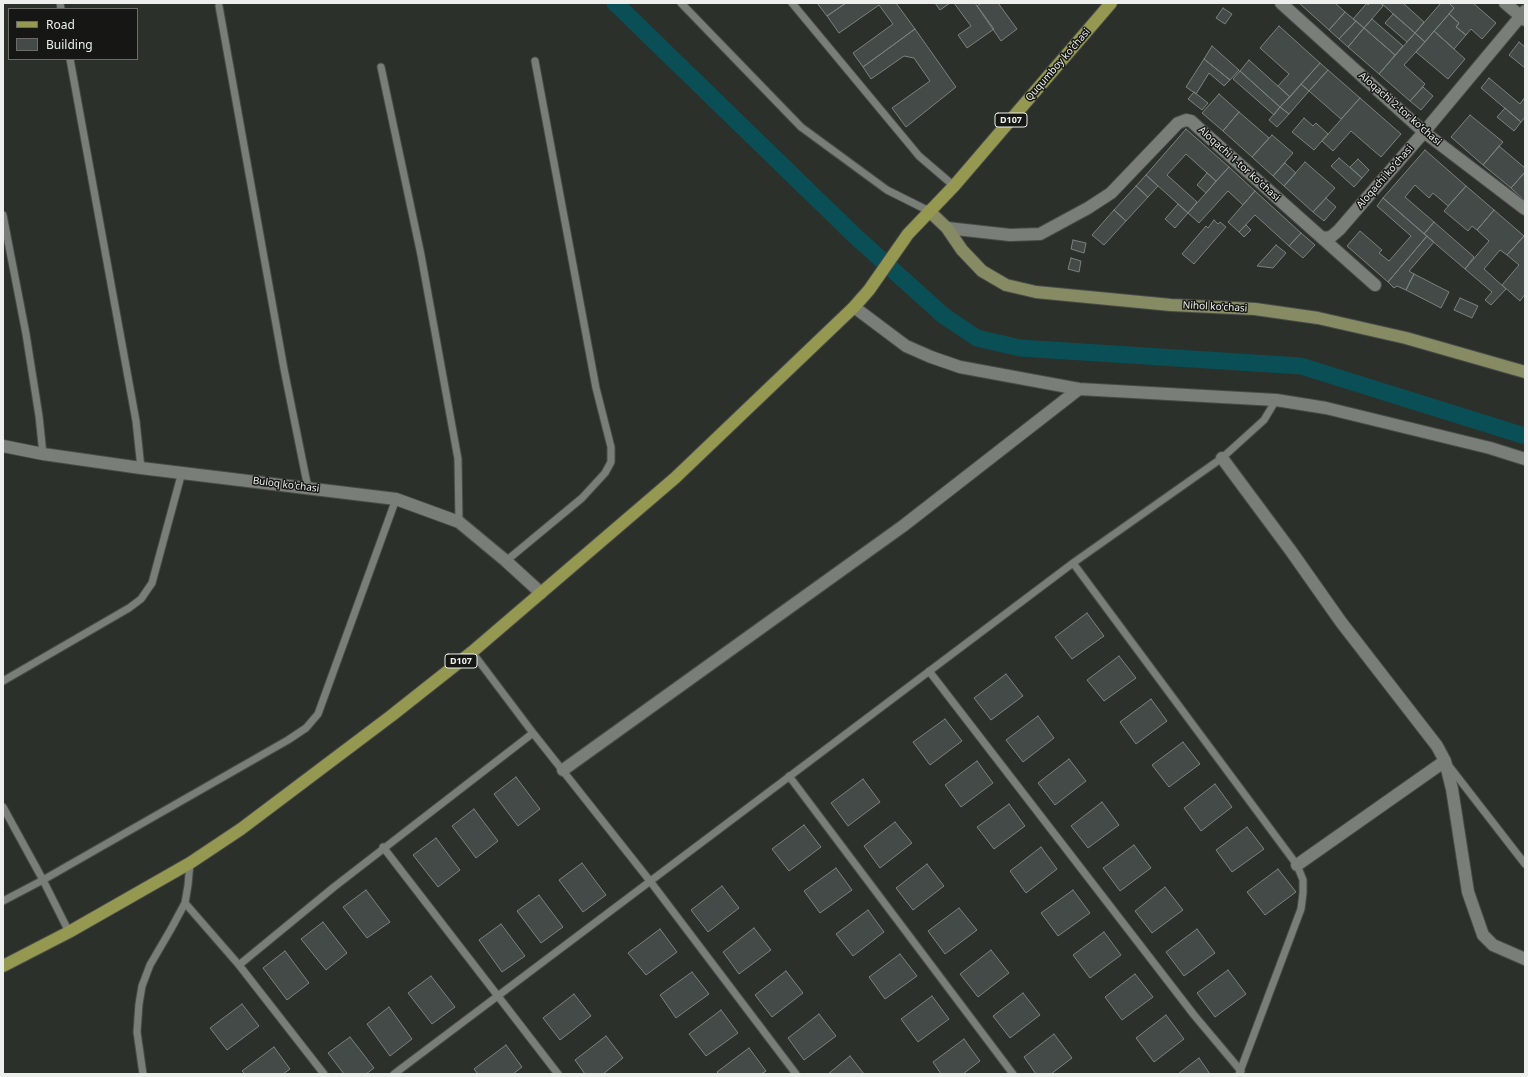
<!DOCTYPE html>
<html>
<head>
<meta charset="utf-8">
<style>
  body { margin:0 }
  #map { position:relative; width:1528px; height:1077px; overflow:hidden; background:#2c302b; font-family:"Noto Sans",sans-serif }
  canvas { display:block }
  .frame { position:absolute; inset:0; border:4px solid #ecefec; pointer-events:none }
  .legend { position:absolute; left:8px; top:8px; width:130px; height:52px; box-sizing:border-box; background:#161715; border:1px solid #6c6d6b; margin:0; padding:5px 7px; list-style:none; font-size:12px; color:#ecefec }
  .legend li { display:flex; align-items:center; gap:8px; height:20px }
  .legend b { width:20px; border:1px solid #6c6d6b }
</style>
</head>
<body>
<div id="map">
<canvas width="1528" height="1077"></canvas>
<div class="frame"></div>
<ul class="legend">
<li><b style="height:5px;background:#959851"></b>Road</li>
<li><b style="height:11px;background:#434a48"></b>Building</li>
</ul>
</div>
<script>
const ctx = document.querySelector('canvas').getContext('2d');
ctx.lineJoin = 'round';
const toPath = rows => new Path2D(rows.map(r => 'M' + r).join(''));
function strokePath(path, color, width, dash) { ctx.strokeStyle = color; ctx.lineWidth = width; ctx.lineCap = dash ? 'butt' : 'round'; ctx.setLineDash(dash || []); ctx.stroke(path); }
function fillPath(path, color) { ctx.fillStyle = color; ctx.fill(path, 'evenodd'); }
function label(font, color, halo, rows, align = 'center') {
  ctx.font = font + ' "Noto Sans",sans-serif'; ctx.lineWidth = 3; ctx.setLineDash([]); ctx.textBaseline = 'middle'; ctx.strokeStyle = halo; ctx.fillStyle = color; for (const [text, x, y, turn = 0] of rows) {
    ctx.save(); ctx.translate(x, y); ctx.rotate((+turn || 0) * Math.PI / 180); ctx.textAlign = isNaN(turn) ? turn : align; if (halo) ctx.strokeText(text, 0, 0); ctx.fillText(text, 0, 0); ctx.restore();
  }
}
strokePath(toPath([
  [615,3,854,235,944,316,977,338,1020,348,1301,366,1525,436]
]), '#0a4f55', 17);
const building = toPath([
  [817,3,846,3,827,16,817,3],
  [846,3,896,3,915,29,863,67,853,53,893,24,879,5,839,33,827,16,846,3],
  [935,3,950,3,940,10,935,3],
  [954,3,975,3,994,29,967,48,958,35,971,26,954,3],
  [981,3,998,3,1017,29,1001,41,977,6,981,3],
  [1299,3,1335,3,1345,12,1329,30,1299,3],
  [1367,3,1368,5,1370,3,1381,3,1383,6,1364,28,1353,19,1367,3],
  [1381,3,1403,3,1424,22,1415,33,1381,3],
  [1441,3,1449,3,1454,8,1425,42,1415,33,1441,3],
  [1449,3,1473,3,1496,23,1482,39,1471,29,1466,35,1456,27,1459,23,1449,14,1454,8,1449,3],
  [1223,8,1232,14,1225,24,1216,18,1223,8],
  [1345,12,1356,21,1339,39,1329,30,1345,12],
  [1393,14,1415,33,1407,42,1385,23,1393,14],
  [1449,14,1459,23,1456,27,1466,35,1454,49,1434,31,1449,14],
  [1372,19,1403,46,1395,55,1364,28,1372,19],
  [1356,21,1364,28,1348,47,1339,39,1356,21],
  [1279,26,1320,63,1290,97,1278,86,1289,74,1260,48,1279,26],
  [1364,28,1395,55,1379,74,1348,47,1364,28],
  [915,29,956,87,906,127,892,108,930,81,914,58,904,56,871,79,863,67,915,29],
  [1434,31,1465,59,1448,79,1416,52,1434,31],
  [1415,33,1425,42,1404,65,1425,84,1410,101,1379,74,1415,33],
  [1519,42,1525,47,1525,68,1509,55,1519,42],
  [1212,46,1239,70,1230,80,1204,59,1212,46],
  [1204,59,1230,80,1224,86,1209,73,1196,94,1186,87,1204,59],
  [1249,60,1290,97,1280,107,1240,71,1249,60],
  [1320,63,1328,70,1309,91,1301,84,1320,63],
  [1328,70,1360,98,1341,119,1309,91,1328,70],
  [1240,71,1280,107,1274,115,1233,79,1240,71],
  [1489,78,1520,104,1525,97,1525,117,1521,122,1481,88,1489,78],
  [1301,84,1309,91,1289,114,1280,107,1301,84],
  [1423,87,1433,96,1421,110,1410,101,1423,87],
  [1194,92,1208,103,1202,110,1188,99,1194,92],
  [1219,94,1239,112,1223,131,1202,113,1219,94],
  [1360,98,1401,134,1381,157,1351,131,1333,151,1322,141,1360,98],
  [1280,107,1289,114,1277,127,1269,120,1280,107],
  [1505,108,1521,122,1514,131,1497,117,1505,108],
  [1239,112,1269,138,1252,157,1223,131,1239,112],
  [1470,115,1503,142,1483,165,1451,137,1470,115],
  [1304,118,1313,126,1316,123,1328,134,1314,150,1292,132,1304,118],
  [1186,129,1229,167,1216,181,1186,154,1167,175,1197,202,1188,213,1146,175,1186,129],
  [1272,135,1293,153,1273,176,1252,157,1272,135],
  [1499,146,1525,168,1525,172,1511,188,1483,165,1499,146],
  [1425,150,1466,186,1448,206,1433,193,1429,198,1415,185,1405,197,1434,222,1424,234,1383,198,1425,150],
  [1339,158,1362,178,1354,187,1331,166,1339,158],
  [1358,159,1369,170,1362,178,1350,167,1358,159],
  [1305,162,1335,188,1313,212,1284,186,1305,162],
  [1285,163,1296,173,1284,186,1273,176,1285,163],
  [1229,167,1255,191,1243,205,1228,191,1199,223,1188,213,1229,167],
  [1525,172,1525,201,1511,188,1525,172],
  [1207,173,1216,181,1206,193,1197,185,1207,173],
  [1146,175,1158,186,1148,197,1136,186,1146,175],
  [1136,186,1148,197,1126,221,1114,210,1136,186],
  [1466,186,1494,210,1477,230,1472,226,1468,231,1444,211,1466,186],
  [1255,191,1301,233,1289,246,1255,215,1239,232,1228,222,1255,191],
  [1326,198,1336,207,1324,221,1313,212,1326,198],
  [1383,198,1427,236,1388,282,1347,246,1360,231,1382,250,1379,253,1389,261,1411,236,1377,206,1383,198],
  [1178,204,1188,213,1175,228,1165,219,1178,204],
  [1114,210,1126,221,1104,245,1092,235,1114,210],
  [1494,210,1524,236,1507,255,1500,250,1484,269,1506,289,1491,305,1485,300,1492,292,1465,269,1489,241,1477,230,1494,210],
  [1214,220,1218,224,1220,222,1226,227,1194,264,1182,254,1206,226,1208,228,1214,220],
  [1434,222,1474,257,1465,269,1424,234,1434,222],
  [1246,225,1251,230,1244,237,1239,232,1246,225],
  [1301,233,1315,245,1303,258,1289,246,1301,233],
  [1427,236,1434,242,1409,271,1414,274,1406,290,1397,286,1394,288,1388,282,1427,236],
  [1524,236,1525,237,1525,294,1520,301,1502,285,1519,265,1507,255,1524,236],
  [1073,240,1086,243,1084,253,1071,249,1073,240],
  [1276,245,1286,253,1273,268,1257,266,1276,245],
  [1071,258,1081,261,1079,272,1068,269,1071,258],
  [1414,274,1449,292,1441,308,1406,290,1414,274],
  [1460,298,1478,306,1472,318,1454,310,1460,298],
  [1087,613,1104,636,1072,659,1055,637,1087,613],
  [1119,656,1136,678,1104,701,1087,680,1119,656],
  [1006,674,1023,696,991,720,974,698,1006,674],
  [1151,699,1167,721,1136,744,1120,722,1151,699],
  [1038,716,1054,738,1023,762,1006,740,1038,716],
  [945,719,962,741,930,765,913,742,945,719],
  [1183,742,1200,764,1169,787,1152,765,1183,742],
  [1069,759,1086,781,1055,805,1038,783,1069,759],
  [977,761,993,783,961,807,945,785,977,761],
  [516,777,540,809,518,826,494,794,516,777],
  [863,779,880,802,848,826,831,803,863,779],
  [1215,784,1232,807,1201,831,1184,808,1215,784],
  [1102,802,1119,825,1088,848,1071,826,1102,802],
  [1009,804,1025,826,994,849,977,827,1009,804],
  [474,809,498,841,476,858,452,826,474,809],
  [895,822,912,843,880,868,864,846,895,822],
  [804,825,821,847,789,871,772,849,804,825],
  [1247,827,1264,849,1232,872,1216,850,1247,827],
  [436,838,460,870,438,887,413,855,436,838],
  [1134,845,1151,868,1120,891,1103,868,1134,845],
  [1041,847,1057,869,1026,893,1010,871,1041,847],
  [582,863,606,895,583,912,559,880,582,863],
  [927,864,944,886,913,910,896,888,927,864],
  [836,868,852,890,820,913,804,891,836,868],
  [1278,869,1296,892,1265,915,1247,892,1278,869],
  [722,886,739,908,708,932,691,910,722,886],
  [1165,887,1183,910,1152,933,1135,911,1165,887],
  [366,890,390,922,367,938,343,907,366,890],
  [1073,890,1090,913,1058,936,1041,913,1073,890],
  [539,895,563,927,541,943,517,911,539,895],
  [959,908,977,930,945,954,928,931,959,908],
  [868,910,884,932,853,956,836,934,868,910],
  [323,922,347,953,326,970,301,939,323,922],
  [501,924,525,956,502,972,479,940,501,924],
  [754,928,771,950,739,974,723,952,754,928],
  [660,929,677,952,646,975,628,953,660,929],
  [1197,929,1215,953,1184,976,1166,952,1197,929],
  [1104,932,1121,955,1090,978,1073,955,1104,932],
  [991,950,1009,973,978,997,960,974,991,950],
  [285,951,309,983,287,1000,263,968,285,951],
  [900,954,917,976,885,999,869,977,900,954],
  [1228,970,1246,994,1215,1017,1197,993,1228,970],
  [786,971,803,993,772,1017,755,995,786,971],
  [692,972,709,994,676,1018,660,995,692,972],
  [1135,974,1153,997,1122,1020,1105,997,1135,974],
  [431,976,455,1007,432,1024,408,993,431,976],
  [1023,993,1040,1015,1010,1038,993,1016,1023,993],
  [574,994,591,1016,560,1040,543,1018,574,994],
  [932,996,949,1019,918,1042,901,1019,932,996],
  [242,1004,259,1026,227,1050,210,1028,242,1004],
  [389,1007,412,1039,390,1056,367,1024,389,1007],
  [721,1010,738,1033,706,1056,689,1034,721,1010],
  [819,1014,836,1036,804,1060,788,1038,819,1014],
  [1166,1015,1184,1039,1154,1062,1136,1038,1166,1015],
  [1054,1034,1072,1058,1051,1074,1036,1074,1024,1057,1054,1034],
  [606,1036,623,1058,603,1074,585,1074,575,1060,606,1036],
  [350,1037,374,1068,366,1074,344,1074,328,1053,350,1037],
  [964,1039,980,1061,963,1074,941,1074,933,1062,964,1039],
  [506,1045,522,1067,513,1074,478,1074,474,1069,506,1045],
  [274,1047,290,1069,283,1074,245,1074,242,1071,274,1047],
  [749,1048,766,1071,761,1074,719,1074,717,1072,749,1048],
  [850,1056,864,1074,828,1074,850,1056],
  [1199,1058,1210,1074,1178,1074,1199,1058]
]);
fillPath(building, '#434a48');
strokePath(building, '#7a827f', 1);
const lane = toPath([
  [60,3,61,9],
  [681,3,801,127,887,190,929,211],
  [792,3,919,156,954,186],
  [219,6,284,369,308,488],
  [70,59,136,421,141,468],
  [381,67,421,255,458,459,459,522],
  [3,215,26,334,39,416,43,454],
  [506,561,582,498,605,473,611,462,611,447,596,388,535,61],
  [1073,563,1297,865,1303,880,1303,893,1301,909,1239,1074],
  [472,652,533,733,650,881,796,1074],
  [929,671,1194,1015,1241,1071],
  [3,681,129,608,141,599,152,583,182,472],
  [1449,766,1525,864],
  [789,776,1013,1074],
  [3,807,43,880,69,932],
  [383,847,558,1074],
  [3,901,43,880,288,740,306,728,318,714,396,499],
  [185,903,239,965],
  [143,1074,137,1032,139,1004,142,986,150,965,171,929,185,903,188,885,190,863],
  [324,1074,239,965,334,887,533,733],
  [394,1074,1073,563,1222,458,1264,420,1276,400]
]);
const street = toPath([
  [1281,3,1424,132,1525,209],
  [1505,3,1525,20],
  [947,228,1010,235,1040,234,1088,208,1111,193,1178,123,1186,120,1191,121,1202,131,1375,285],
  [1321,237,1327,238,1332,236,1339,230,1424,132,1525,11],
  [854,307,906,346,931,357,960,367,1079,389,1276,400,1326,408,1490,448,1525,459],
  [3,446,43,454,141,468,396,499,459,522,506,561,541,593],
  [1222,458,1291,551,1341,622,1437,746,1445,761,1452,789,1468,892,1483,935,1493,945,1525,959],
  [563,770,903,526,1079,389],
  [1297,865,1445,761]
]);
const secondary = toPath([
  [929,211,947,228,962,250,982,271,1006,285,1036,292,1171,305,1255,309,1318,318,1406,338,1525,372]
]);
const primary = toPath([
  [3,966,69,932,190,863,241,829,391,716,472,652,675,478,854,307,869,290,908,234,954,186,1111,3]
]);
strokePath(lane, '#484c48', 9);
strokePath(street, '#484c48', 14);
strokePath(secondary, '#484c48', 14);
strokePath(primary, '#484c48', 14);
strokePath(lane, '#797e78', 7);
strokePath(street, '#797e78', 12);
strokePath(secondary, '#878b64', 12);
strokePath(primary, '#959851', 12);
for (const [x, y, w] of [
  [1011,120,32],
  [461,661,32]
]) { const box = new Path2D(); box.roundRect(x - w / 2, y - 7, w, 14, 3); ctx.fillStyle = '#161715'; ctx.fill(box); strokePath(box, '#ecefec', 1); }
label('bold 9px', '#ecefec', null, [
  ["D107",1011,120],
  ["D107",461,661]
]);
label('10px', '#ecefec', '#161715', [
  ["Ququmboy ko'chasi",1058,65,-49],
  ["Aloqachi 2-tor koʻchasi",1400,109,41],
  ["Aloqachi 1-tor koʻchasi",1239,164,42],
  ["Aloqachi koʻchasi",1385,177,-49],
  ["Nihol koʻchasi",1215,307,3],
  ["Buloq ko'chasi",286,485,7]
]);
</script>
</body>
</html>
